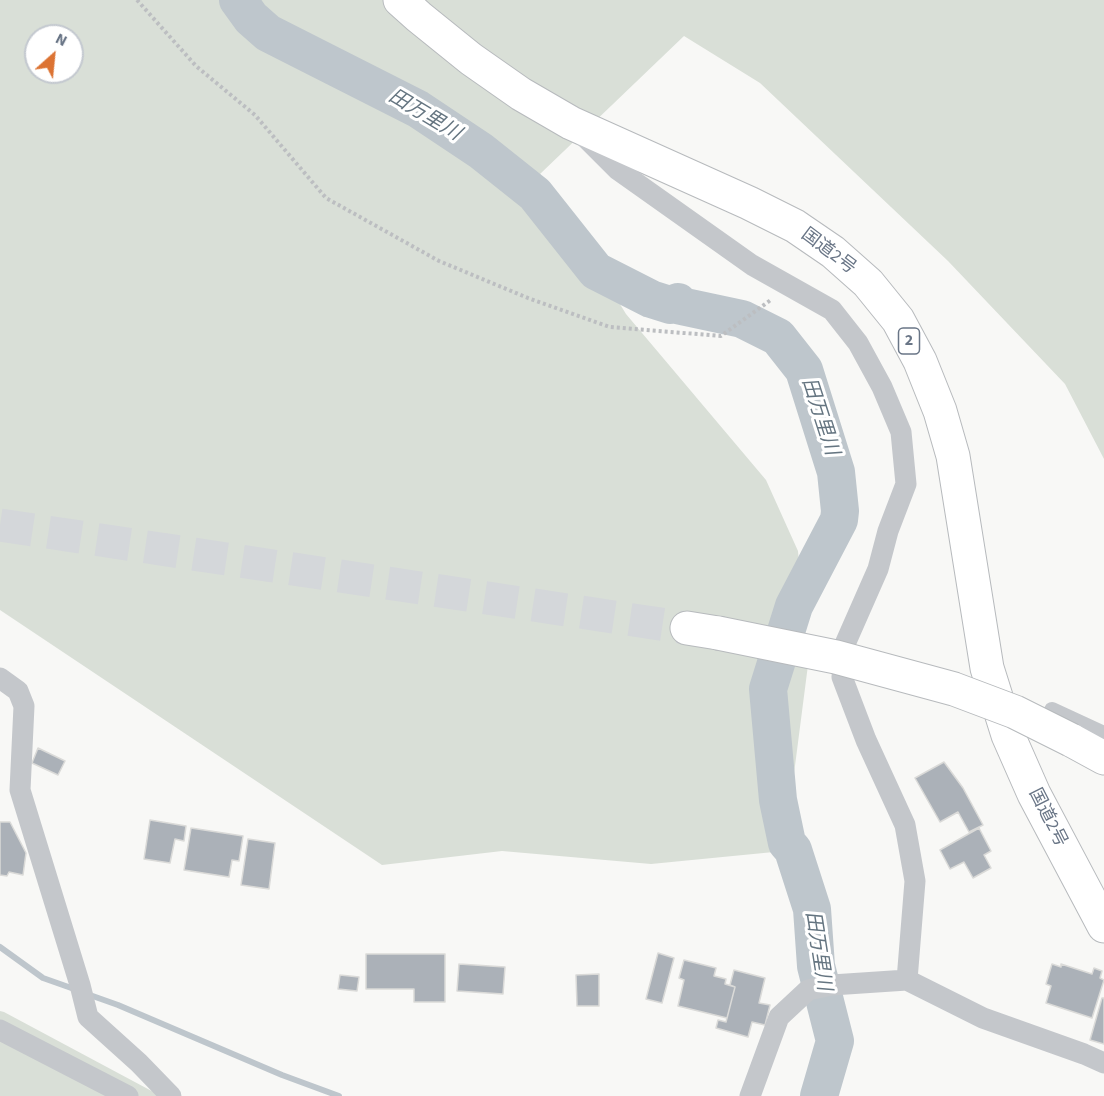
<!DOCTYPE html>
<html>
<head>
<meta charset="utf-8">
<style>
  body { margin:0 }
  #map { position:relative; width:1104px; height:1096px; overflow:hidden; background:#f8f8f6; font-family:"Source Sans 3",sans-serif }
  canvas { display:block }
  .north { position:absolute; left:24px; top:24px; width:60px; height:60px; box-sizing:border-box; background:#fff; border:2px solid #c3c8cf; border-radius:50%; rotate:27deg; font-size:16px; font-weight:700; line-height:24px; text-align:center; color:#697586 }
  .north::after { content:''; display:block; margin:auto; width:21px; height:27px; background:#dc7333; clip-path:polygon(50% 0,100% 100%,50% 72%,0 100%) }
</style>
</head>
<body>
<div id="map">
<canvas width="1104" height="1096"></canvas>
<div class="north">N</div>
</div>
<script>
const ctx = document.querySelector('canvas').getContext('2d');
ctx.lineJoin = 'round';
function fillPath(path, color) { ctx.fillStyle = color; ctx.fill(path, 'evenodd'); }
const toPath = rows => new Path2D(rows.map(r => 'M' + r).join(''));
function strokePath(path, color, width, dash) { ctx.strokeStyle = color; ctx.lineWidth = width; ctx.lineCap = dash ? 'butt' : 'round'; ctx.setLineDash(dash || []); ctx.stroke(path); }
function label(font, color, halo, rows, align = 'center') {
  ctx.font = font + ' "Source Sans 3","Noto Sans JP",sans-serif'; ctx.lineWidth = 6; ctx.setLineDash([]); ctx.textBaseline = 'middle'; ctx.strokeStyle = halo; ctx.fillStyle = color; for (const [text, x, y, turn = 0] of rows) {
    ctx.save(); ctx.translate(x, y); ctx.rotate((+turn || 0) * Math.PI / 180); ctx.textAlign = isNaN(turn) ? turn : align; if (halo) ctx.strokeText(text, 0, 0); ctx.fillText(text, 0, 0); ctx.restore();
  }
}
fillPath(toPath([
  [0,0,1104,0,1104,459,1065,384,948,261,760,83,684,36,540,174,626,314,766,480,798,551,808,665,784,851,651,864,502,851,382,865,0,610],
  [36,36,72,36,72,72,36,72],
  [0,1011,4,1012,161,1096,0,1096]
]), '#d9dfd7');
strokePath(toPath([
  [0,947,43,978,77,990],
  [87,994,118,1005,282,1075,339,1096]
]), '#bec6cc', 6);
strokePath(toPath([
  [238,0,251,18,268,33,418,109,481,151,535,194,596,271,651,299,670,305,678,302,681,306,742,319,778,337,804,370,836,472,840,511,839,520,794,606,768,689,778,800,787,843,793,850,812,909,816,966,835,1041,819,1096]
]), '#bec6cc', 38);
const building = toPath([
  [38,748,65,761,58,775,32,763,38,748],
  [944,762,963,788,983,825,969,832,958,812,940,822,915,778,944,762],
  [150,820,186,826,184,841,175,839,170,863,144,859,150,820],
  [0,822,10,822,26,853,23,875,9,872,7,876,0,875,0,822],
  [191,828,243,836,239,861,232,860,229,877,184,870,191,828],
  [979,828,991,851,984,855,991,868,973,878,964,862,950,869,940,850,979,828],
  [248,839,275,843,269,889,241,885,248,839],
  [658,953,674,958,662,1003,646,999,658,953],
  [366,954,445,954,445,1002,414,1002,414,989,366,989,366,954],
  [684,960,716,968,714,976,726,979,725,984,735,987,727,1018,678,1006,684,980,679,978,684,960],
  [459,964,505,967,503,994,457,991,459,964],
  [1052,964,1061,967,1061,964,1092,974,1094,968,1102,971,1100,978,1104,980,1092,1018,1046,1003,1051,986,1046,984,1052,964],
  [734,970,765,978,759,1003,770,1005,765,1025,752,1022,748,1037,716,1028,718,1020,726,1022,735,987,730,985,734,970],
  [599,974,599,1006,577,1006,576,975,599,974],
  [340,975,359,977,357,991,338,989,340,975],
  [1102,998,1104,998,1104,1044,1090,1040,1102,998]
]);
fillPath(building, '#abb1b8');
strokePath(building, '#dadad8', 1.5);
strokePath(toPath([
  [0,525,687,628]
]), '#d4d7da', 33, [33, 16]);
const trunk = toPath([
  [400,0,419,17,471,59,521,94,571,123,749,203,795,226,833,252,868,283,898,320,920,361,940,411,953,456,987,668,1008,735,1034,794,1104,926],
  [687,628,718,633],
  [1071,740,1104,758]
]);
strokePath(trunk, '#b7babd', 35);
strokePath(toPath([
  [137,0,196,66,255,115,326,198,439,261,528,298,610,327,721,336,772,299]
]), '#bcbec1', 4, [3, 3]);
strokePath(toPath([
  [1052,710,1104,734]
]), '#c4c7cb', 16);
strokePath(toPath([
  [584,136,618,170,752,265,832,310,858,343,882,387,901,432,906,484,888,531,878,569,845,644,842,677,866,740,905,825,915,881,907,980],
  [0,678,18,691,24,706,20,790,80,985,88,1017,139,1063,171,1096],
  [0,1030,128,1096],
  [750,1096,779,1017,808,990,832,985,907,980,983,1018,1084,1054,1104,1063]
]), '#c4c7cb', 21);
strokePath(trunk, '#fff', 33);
const trunkBridge = toPath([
  [718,633,836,657,954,689,1015,712,1071,740]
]);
strokePath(trunkBridge, '#b7babd', 35, []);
strokePath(trunkBridge, '#fff', 33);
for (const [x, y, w] of [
  [909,341,21]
]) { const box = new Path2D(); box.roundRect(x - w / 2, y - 13, w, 26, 4.5); ctx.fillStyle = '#fff'; ctx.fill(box); strokePath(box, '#697586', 1.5); }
label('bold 16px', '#697586', null, [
  ["2",909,341]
]);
label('18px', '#697586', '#fff', [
  ["国道2号",828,252,37],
  ["国道2号",1047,818,63]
]);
label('italic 20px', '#657581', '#fff', [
  ["田万里川",424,116,31],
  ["田万里川",819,417,72],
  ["田万里川",817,951,81]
]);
</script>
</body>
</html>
